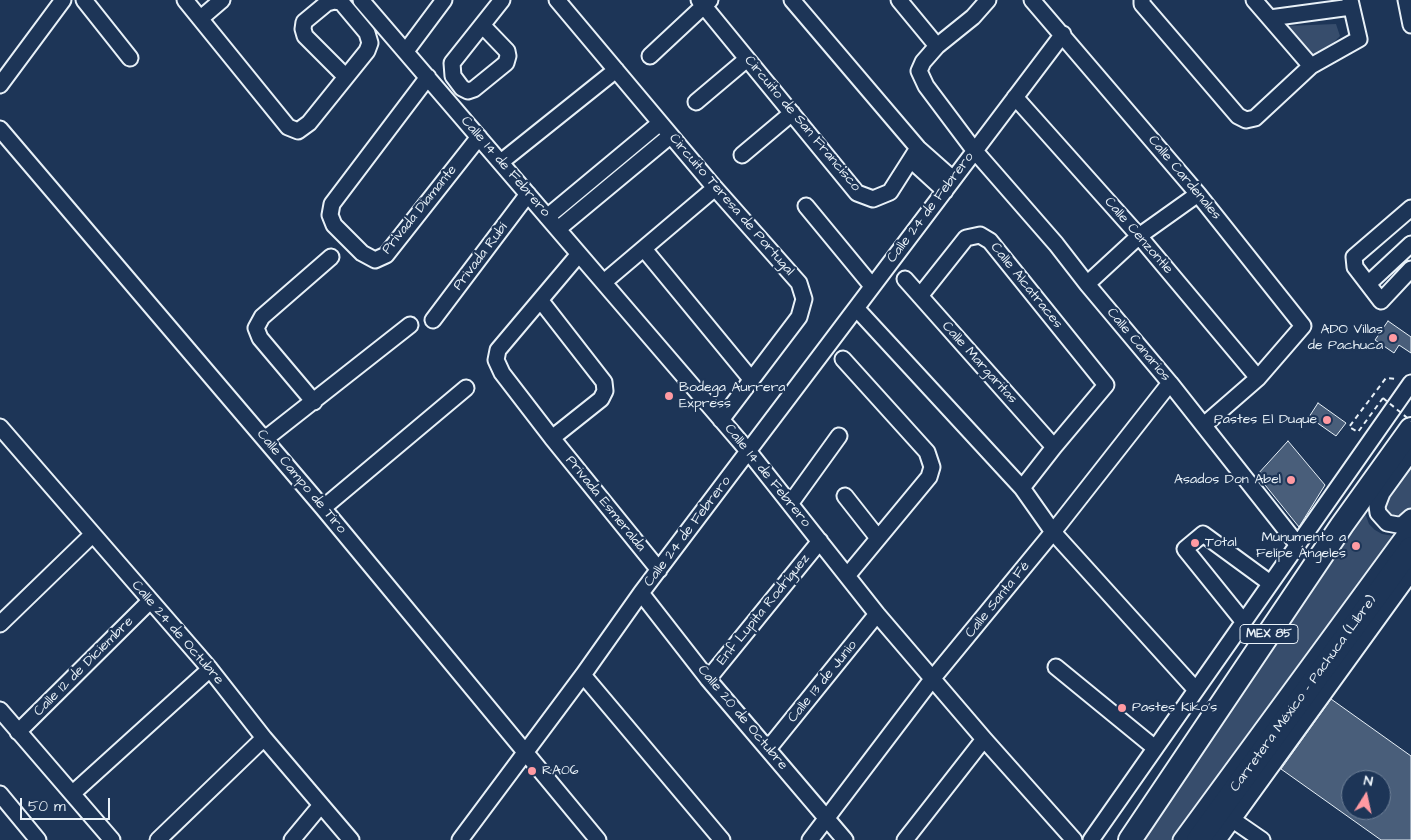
<!DOCTYPE html>
<html>
<head>
<meta charset="utf-8">
<style>
  body { margin:0 }
  #map { position:relative; width:1411px; height:840px; overflow:hidden; background:#1d3557; font-family:"Architects Daughter",sans-serif }
  canvas { display:block }
  .north { position:absolute; left:1341px; top:770px; width:50px; height:50px; box-sizing:border-box; background:#1d3557; border:1px solid #6e8097; border-radius:50%; rotate:10deg; font-size:14px; font-weight:700; line-height:20px; text-align:center; color:#e8f1f8 }
  .north::after { content:''; display:block; margin:auto; width:18px; height:22px; background:#ff9aa2; clip-path:polygon(50% 0,100% 100%,50% 72%,0 100%) }
  .scale { position:absolute; left:20px; top:798px; width:90px; height:22px; box-sizing:border-box; border:2px solid #e8f1f8; border-top:0; padding-left:6px; font-size:15px; line-height:18px; white-space:nowrap; color:#e8f1f8; -webkit-text-stroke:4px #1d3557; paint-order:stroke }
</style>
</head>
<body>
<div id="map">
<canvas width="1411" height="840"></canvas>
<div class="north">N</div>
<div class="scale">50 m</div>
</div>
<script>
const ctx = document.querySelector('canvas').getContext('2d');
ctx.lineJoin = 'round';
function fillPath(path, color) { ctx.fillStyle = color; ctx.fill(path, 'evenodd'); }
const toPath = rows => new Path2D(rows.map(r => 'M' + r).join(''));
function strokePath(path, color, width, dash) { ctx.strokeStyle = color; ctx.lineWidth = width; ctx.lineCap = dash ? 'butt' : 'round'; ctx.setLineDash(dash || []); ctx.stroke(path); }
function label(font, color, halo, rows, align = 'center') {
  ctx.font = font + ' "Architects Daughter",sans-serif'; ctx.lineWidth = 4.5; ctx.setLineDash([]); ctx.textBaseline = 'middle'; ctx.strokeStyle = halo; ctx.fillStyle = color; for (const [text, x, y, turn = 0] of rows) {
    ctx.save(); ctx.translate(x, y); ctx.rotate((+turn || 0) * Math.PI / 180); ctx.textAlign = isNaN(turn) ? turn : align; if (halo) ctx.strokeText(text, 0, 0); ctx.fillText(text, 0, 0); ctx.restore();
  }
}
fillPath(toPath([
  [1336,24,1340,36,1334,42,1302,61,1285,26],
  [1411,458,1411,510,1404,516,1392,517,1386,513,1384,507,1384,502],
  [1365,513,1369,524,1375,530,1382,534,1399,537,1177,840,1143,840]
]), '#374d6c');
const building = toPath([
  [1388,321,1411,337,1411,353,1399,345,1394,353,1375,340,1388,321],
  [1318,403,1346,423,1336,436,1309,417,1318,403],
  [1288,441,1325,485,1299,527,1257,475,1288,441],
  [1331,699,1411,756,1411,840,1381,840,1281,769,1331,699],
  [1351,780,1381,780,1381,810,1351,810,1351,780]
]);
fillPath(building, '#495e7a');
strokePath(building, '#e8f1f8', 1);
const minor = toPath([
  [84,0,130,58],
  [185,0,288,127,298,131,309,123,367,51,370,43,367,33,341,2,334,1,327,3,304,22,303,29,305,36,345,76],
  [361,0,749,452,877,614,984,739,1074,840],
  [557,0,715,188,799,283,804,299,799,317,721,420],
  [699,0,857,193,873,199,890,192,918,148],
  [792,0,918,148,953,179],
  [899,0,937,46],
  [988,0,973,17,937,46,923,62,919,71,926,86,974,150,1056,244,1087,284,1170,383,1297,544],
  [1032,0,1198,194,1303,326,1258,378,1204,425],
  [1142,0,1142,4,1238,116,1246,120,1255,118,1311,66,1359,39,1350,0],
  [1254,0,1311,66],
  [1406,0,1411,25],
  [201,18,222,0],
  [1270,18,1351,7],
  [483,26,507,51,508,56,506,63,474,89,468,91,462,88,453,76,452,63,502,0],
  [406,51,444,0],
  [650,56,710,0],
  [428,77,332,204,330,215,334,225,362,253,375,260,386,255,479,137],
  [0,85,63,0],
  [1015,97,1139,236,1258,378],
  [696,102,747,59],
  [0,129,323,508,598,840],
  [742,155,792,113],
  [911,160,945,191],
  [501,162,616,70],
  [806,206,872,286],
  [547,217,660,123],
  [558,229,670,136],
  [1411,244,1368,284,1381,301,1411,269],
  [644,249,751,379],
  [579,254,498,350,496,360,502,373,552,438,659,570],
  [905,279,1054,447],
  [604,282,715,188],
  [1087,284,1139,236,1198,194],
  [1368,284,1355,267,1354,257,1411,208],
  [920,296,966,238,980,235,990,241,1106,385,1054,447,1022,488],
  [541,301,604,382,605,391,601,399,552,438],
  [856,308,1022,488,1053,532,1196,690],
  [433,320,528,194],
  [843,359,927,452,932,467,929,477,847,576],
  [314,402,260,338,256,328,262,317,331,257],
  [0,427,210,669,264,738,351,840],
  [265,439,410,325],
  [1411,453,1382,493,1377,506,1378,513,1387,523,1398,525,1403,524,1411,517],
  [845,496,878,538],
  [790,504,839,436],
  [323,508,466,388],
  [641,593,708,679,845,840],
  [1243,621,1185,549,1203,534,1270,583],
  [0,624,93,534],
  [1056,667,1155,748],
  [583,675,722,840],
  [708,679,820,541],
  [0,710,112,840],
  [18,732,150,601],
  [768,749,877,614],
  [73,793,210,669],
  [0,794,38,840],
  [1233,820,1262,840],
  [158,840,264,738],
  [292,840,321,805],
  [460,840,583,675,641,593,1063,34],
  [810,840,933,678,1053,532,1170,383],
  [905,840,984,739],
  [1091,840,1411,383],
  [1181,840,1411,526],
  [1218,840,1411,573]
]);
const highway = toPath([
  [1130,840,1342,525,1411,429],
  [1198,840,1411,548]
]);
strokePath(minor, '#e8f1f8', 19);
strokePath(highway, '#e8f1f8', 26);
strokePath(toPath([
  [1383,398,1358,432,1349,427,1386,378,1398,379]
]), '#e8f1f8', 2, [5, 4]);
strokePath(minor, '#1d3557', 15);
strokePath(highway, '#1d3557', 22);
strokePath(toPath([
  [1383,398,1411,421]
]), '#e8f1f8', 2, [5, 4]);
for (const [x, y, r, color] of [
  [1393,338,5,"#ff9aa2"],
  [669,396,5,"#ff9aa2"],
  [1327,420,5,"#ff9aa2"],
  [1291,480,5,"#ff9aa2"],
  [1195,543,5,"#ff9aa2"],
  [1356,546,5,"#ff9aa2"],
  [1122,708,5,"#ff9aa2"],
  [532,771,5,"#ff9aa2"]
]) { const dot = new Path2D(); dot.arc(x, y, r, 0, 2 * Math.PI); ctx.fillStyle = color; ctx.fill(dot); strokePath(dot, '#1d3557', 2); }
for (const [x, y, w] of [
  [1269,634,58]
]) { const box = new Path2D(); box.roundRect(x - w / 2, y - 9.5, w, 19, 4); ctx.fillStyle = '#1d3557'; ctx.fill(box); strokePath(box, '#e8f1f8', 1); }
label('bold 12px', '#e8f1f8', null, [
  ["MEX 85",1269,634]
]);
label('14px', '#e8f1f8', '#1d3557', [
  ["Circuito de San Francisco",802,124,50],
  ["Calle 14 de Febrero",505,167,49],
  ["Calle Cardenales",1184,178,50],
  ["Circuito Teresa de Portugal",731,205,49],
  ["Calle 24 de Febrero",931,208,-53],
  ["Privada Diamante",420,210,-51],
  ["Calle Cenzontle",1138,236,49],
  ["Privada Rubí",481,257,-53],
  ["Calle Alcatraces",1026,286,51],
  ["Calle Canarios",1138,345,50],
  ["Calle Margaritas",979,363,48],
  ["Calle 14 de Febrero",767,476,51],
  ["Calle Campo de Tiro",301,482,50],
  ["Privada Esmeralda",605,504,51],
  ["Calle 24 de Febrero",688,532,-53],
  ["Calle Santa Fé",998,600,-51],
  ["Enf Lupita Rodríguez",764,610,-51],
  ["Calle 24 de Octubre",177,633,49],
  ["Calle 12 de Diciembre",84,667,-45],
  ["Calle 13 de Junio",823,682,-51],
  ["Carretera México - Pachuca (Libre)",1304,694,-54],
  ["Calle 20 de Octubre",742,718,50]
]);
label('14px', '#e8f1f8', '#1d3557', [
  ["ADO Villas",1383,330],
  ["de Pachuca",1383,346],
  ["Bodega Aurrera",679,388,"left"],
  ["Express",679,404,"left"],
  ["Pastes El Duque",1317,420],
  ["Asados Don Abel",1281,480],
  ["Munumento a",1346,538],
  ["Felípe Ángeles",1346,554],
  ["Total",1205,543,"left"],
  ["Pastes Kiko's",1132,708,"left"],
  ["RA06",542,771,"left"]
], 'right');
</script>
</body>
</html>
